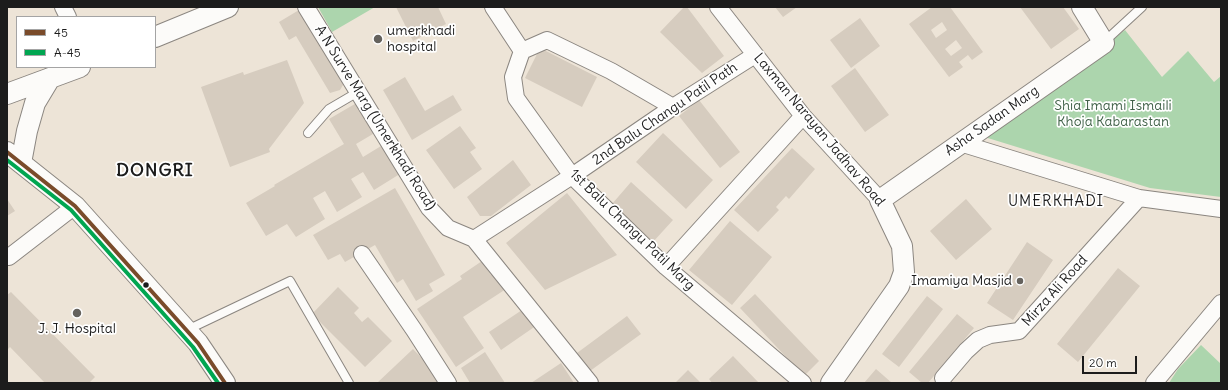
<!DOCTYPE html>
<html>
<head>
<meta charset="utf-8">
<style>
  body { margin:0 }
  #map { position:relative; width:1228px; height:390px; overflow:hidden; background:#ede4d7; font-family:Delius,sans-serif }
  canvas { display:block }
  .frame { position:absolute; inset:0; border:8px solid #1c1c1c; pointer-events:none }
  .legend { position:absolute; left:16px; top:16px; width:140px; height:52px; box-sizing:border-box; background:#fff; border:1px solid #a4a4a4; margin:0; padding:5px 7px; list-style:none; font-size:12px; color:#1c1c1c }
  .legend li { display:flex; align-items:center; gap:8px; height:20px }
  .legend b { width:20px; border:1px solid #a4a4a4 }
  .scale { position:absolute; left:1082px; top:356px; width:55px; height:18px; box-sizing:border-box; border:2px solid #1c1c1c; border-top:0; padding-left:5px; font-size:12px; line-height:14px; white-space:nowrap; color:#1c1c1c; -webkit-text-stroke:3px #fff; paint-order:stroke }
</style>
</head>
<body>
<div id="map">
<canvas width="1228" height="390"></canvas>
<div class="frame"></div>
<ul class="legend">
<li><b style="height:5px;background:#7a4b2a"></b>45</li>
<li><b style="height:5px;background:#00a651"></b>A-45</li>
</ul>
<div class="scale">20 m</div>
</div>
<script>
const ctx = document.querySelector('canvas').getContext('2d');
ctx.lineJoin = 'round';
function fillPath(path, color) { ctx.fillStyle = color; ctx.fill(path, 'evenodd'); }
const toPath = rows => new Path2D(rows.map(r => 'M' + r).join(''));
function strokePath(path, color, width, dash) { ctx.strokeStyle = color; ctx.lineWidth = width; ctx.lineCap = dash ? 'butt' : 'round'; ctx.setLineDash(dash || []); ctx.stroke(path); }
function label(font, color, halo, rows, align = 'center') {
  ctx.font = font + ' Delius,sans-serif'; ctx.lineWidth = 3.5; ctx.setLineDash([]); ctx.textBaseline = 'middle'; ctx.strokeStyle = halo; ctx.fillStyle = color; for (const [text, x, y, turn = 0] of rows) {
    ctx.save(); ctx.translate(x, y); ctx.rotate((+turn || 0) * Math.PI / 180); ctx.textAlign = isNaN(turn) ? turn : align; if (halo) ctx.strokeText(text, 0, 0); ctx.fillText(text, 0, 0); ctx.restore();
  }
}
fillPath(toPath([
  [318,7,375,7,332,32],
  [1125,30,1162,77,1188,51,1214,82,1221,76,1221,197,1150,188,978,135,1116,37],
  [1201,345,1221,364,1221,383,1169,383,1178,369]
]), '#acd5ad');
fillPath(toPath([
  [304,7,346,80,340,90,330,93,296,36,289,40,279,22],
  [396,7,438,7,446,24,413,41],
  [684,7,687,7,724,56,702,73,660,32],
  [775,7,797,7,783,17],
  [932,7,950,7,983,52,972,60,968,55,959,62,963,67,949,77,909,24],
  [942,22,947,30,936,38,931,30],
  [956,40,962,48,951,56,945,49],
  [1020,7,1063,7,1079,29,1051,49],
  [860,18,880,46,851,68,830,40],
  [540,48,597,77,582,107,525,78],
  [287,60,304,103,269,149,270,152,230,167,201,87,243,72,244,75],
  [855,68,889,115,865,132,831,86],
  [405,77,425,111,453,95,462,110,412,140,383,90],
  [699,100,740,152,720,168,679,116],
  [360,101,378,131,356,144,363,157,386,143,403,172,374,190,363,172,351,179,362,197,337,212,325,191,313,198,325,219,296,237,287,224,266,236,246,203,275,186,274,185,344,144,329,119],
  [460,126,476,148,470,152,482,169,454,189,426,150],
  [663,133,713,180,686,209,636,162],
  [792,148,815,169,789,199,786,196,776,207,779,210,758,232,734,210],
  [513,160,531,185,491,216,480,216,467,197],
  [631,182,673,220,653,242,612,204],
  [395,188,445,275,429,284,433,291,416,301,403,279,397,283,375,245,345,262,340,254,328,260,313,235],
  [567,193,617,255,545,290,506,243],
  [7,199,15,211,7,216],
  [966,199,992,229,956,260,930,231],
  [730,221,772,257,732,305,689,270],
  [1027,242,1053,260,1013,320,987,303],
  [482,261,491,275,495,272,506,289,463,317,484,348,456,367,417,309,462,279,460,276],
  [1118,268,1140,286,1078,362,1057,344],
  [338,287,359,308,354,313,362,322,368,317,392,341,365,367,312,314],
  [11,292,95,377,89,383,45,383,10,347,7,350,7,295],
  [755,294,819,361,804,376,740,308],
  [927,296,943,309,899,367,882,354],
  [525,308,540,323,501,350,489,332],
  [957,314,974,328,928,383,922,383,909,372],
  [627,316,641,334,590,371,577,353],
  [413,349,440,377,440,383,377,383],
  [485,352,505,383,470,383,461,368],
  [733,356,759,383,712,383,709,379],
  [561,363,574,383,531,383],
  [876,369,892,383,864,383],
  [688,370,701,383,675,383]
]), '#d6ccbf');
const service = toPath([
  [1104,42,1142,7],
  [308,133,329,109,358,92],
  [187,330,290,281,349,383]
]);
const minor = toPath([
  [63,7,68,17],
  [306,7,429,208,448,228,474,239,590,383],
  [493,7,522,51,513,77,516,98,572,176,666,267,803,383],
  [718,7,803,116,880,200],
  [522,51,547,40,611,71,673,107],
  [960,143,1139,198,1221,209],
  [474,239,572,176,673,107,755,55],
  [362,254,414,330,448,383],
  [9,257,75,206],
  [666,267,803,116],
  [943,378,966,351,978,340,990,335,1019,331,1139,198],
  [1154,383,1221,303]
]);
const tertiary = toPath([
  [155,37,228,7],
  [7,94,80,67],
  [7,152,75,206,198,343,225,383],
  [21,163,27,131,35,103,50,78],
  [831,383,899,286,904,272,902,246,880,200,1104,43,1082,7]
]);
strokePath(service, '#8b8680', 10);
strokePath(minor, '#8b8680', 18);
strokePath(tertiary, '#8b8680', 22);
strokePath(service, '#fcfbf9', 8);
strokePath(minor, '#fcfbf9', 16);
strokePath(tertiary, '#fcfbf9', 20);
strokePath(toPath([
  [7,152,75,206,198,343,225,383]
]), '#7a4b2a', 4);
strokePath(toPath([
  [7,160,71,210,193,347,218,383]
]), '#00a651', 4);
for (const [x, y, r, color] of [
  [378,39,5,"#65625d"],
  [1020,281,4,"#65625d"],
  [146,285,3.5,"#1c1c1c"],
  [77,313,5,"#65625d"]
]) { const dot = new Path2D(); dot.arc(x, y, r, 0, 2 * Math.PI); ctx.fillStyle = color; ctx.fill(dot); strokePath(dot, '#fff', 1.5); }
label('14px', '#1c1c1c', '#fff', [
  ["umerkhadi",387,31],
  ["hospital",387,47],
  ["Imamiya Masjid",1012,281,"right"],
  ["J. J. Hospital",77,329,"center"]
], 'left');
label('14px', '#406148', '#fff', [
  ["Shia Imami Ismaili",1113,106],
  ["Khoja Kabarastan",1113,122]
]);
label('14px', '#1c1c1c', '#fff', [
  ["2nd Balu Changu Patil Path",665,114,-34],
  ["A N Surve Marg (Umerkhadi Road)",375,118,58],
  ["Asha Sadan Marg",992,121,-35],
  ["Laxman Narayan Jadhav Road",819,130,50],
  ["1st Balu Changu Patil Marg",632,230,44],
  ["Mirza Ali Road",1055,291,-48]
]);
ctx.letterSpacing = '1px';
label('15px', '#1c1c1c', '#fff', [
  ["UMERKHADI",1056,202]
]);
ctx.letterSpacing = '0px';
ctx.letterSpacing = '1px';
label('bold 18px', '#1c1c1c', '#fff', [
  ["DONGRI",155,171]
]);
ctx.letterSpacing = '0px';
</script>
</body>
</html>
